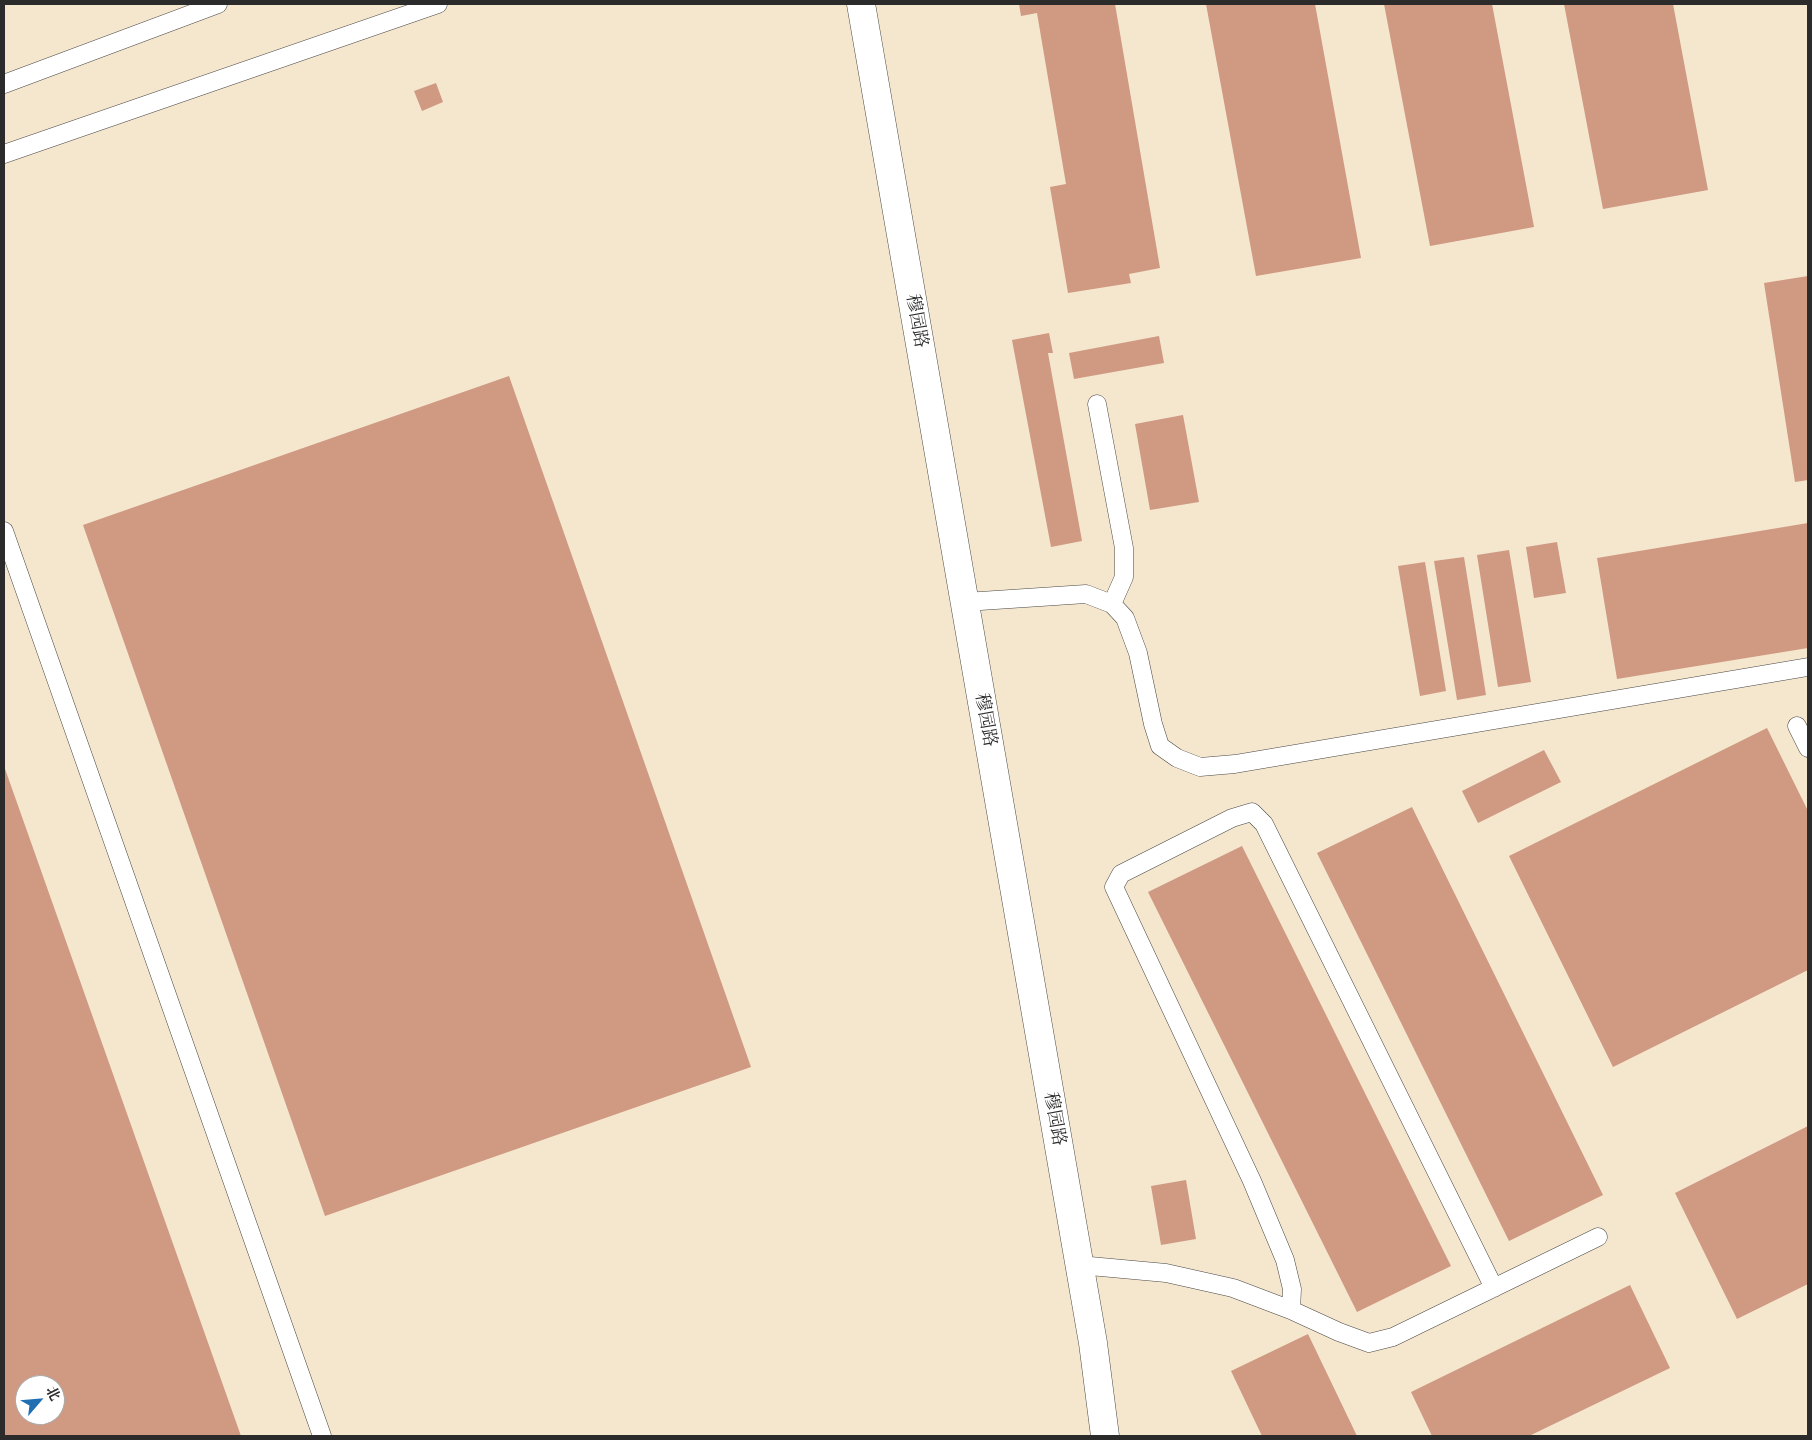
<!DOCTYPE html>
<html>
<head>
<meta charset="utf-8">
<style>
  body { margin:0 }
  #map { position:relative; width:1812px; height:1440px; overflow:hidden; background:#f5e6ce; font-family:Alegreya,"Noto Serif SC",serif }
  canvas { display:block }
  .frame { position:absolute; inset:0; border:5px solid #2b2b2b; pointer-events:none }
  .north { position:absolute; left:15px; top:1375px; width:50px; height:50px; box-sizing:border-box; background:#fff; border:1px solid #aaa; border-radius:50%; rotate:63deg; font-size:14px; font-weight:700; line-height:20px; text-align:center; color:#2b2b2b }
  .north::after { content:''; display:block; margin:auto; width:18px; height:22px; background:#1f6fb2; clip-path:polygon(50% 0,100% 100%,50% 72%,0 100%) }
</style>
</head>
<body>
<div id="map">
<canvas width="1812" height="1440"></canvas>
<div class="frame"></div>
<div class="north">北</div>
</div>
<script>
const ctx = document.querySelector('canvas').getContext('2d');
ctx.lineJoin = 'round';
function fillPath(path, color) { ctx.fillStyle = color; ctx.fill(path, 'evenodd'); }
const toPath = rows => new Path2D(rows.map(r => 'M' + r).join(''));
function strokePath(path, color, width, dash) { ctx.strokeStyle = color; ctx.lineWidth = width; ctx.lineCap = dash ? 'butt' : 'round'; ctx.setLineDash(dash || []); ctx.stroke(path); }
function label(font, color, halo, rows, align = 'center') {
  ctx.font = font + ' Alegreya,"Noto Serif SC",serif'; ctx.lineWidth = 4; ctx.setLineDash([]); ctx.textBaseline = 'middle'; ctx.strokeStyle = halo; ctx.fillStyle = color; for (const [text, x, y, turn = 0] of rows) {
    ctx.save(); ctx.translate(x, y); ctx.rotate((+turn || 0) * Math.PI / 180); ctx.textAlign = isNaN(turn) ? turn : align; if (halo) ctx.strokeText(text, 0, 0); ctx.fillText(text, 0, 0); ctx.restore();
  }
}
fillPath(toPath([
  [1019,4,1115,4,1160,268,1129,274,1131,283,1068,293,1050,187,1066,184,1037,13,1021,16],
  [1206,4,1315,4,1361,258,1256,276],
  [1384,4,1492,4,1534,227,1430,246],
  [1564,4,1673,4,1708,190,1603,209],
  [436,83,443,102,422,111,414,91],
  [1808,276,1808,480,1795,482,1764,283],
  [1049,333,1053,353,1048,353,1082,541,1051,547,1012,340],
  [1159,336,1164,363,1074,379,1069,353],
  [509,376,751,1067,325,1216,83,525],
  [1183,415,1199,502,1150,510,1135,424],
  [1808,523,1808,648,1617,679,1597,558],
  [1557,542,1566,593,1534,598,1526,547],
  [1509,550,1531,682,1498,687,1477,555],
  [1464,557,1486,695,1457,700,1434,561],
  [1425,562,1446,691,1420,696,1398,566],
  [1767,728,1808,811,1808,970,1613,1067,1509,856],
  [1544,750,1561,782,1478,823,1462,791],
  [4,766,241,1436,4,1436],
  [25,1385,55,1385,55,1415,25,1415],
  [1412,807,1603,1195,1509,1241,1317,853],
  [1242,846,1451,1266,1357,1312,1148,892],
  [1808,1126,1808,1284,1737,1319,1675,1193],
  [1186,1180,1196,1239,1161,1245,1151,1186],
  [1630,1285,1670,1368,1529,1436,1432,1436,1411,1392],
  [1308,1334,1357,1436,1262,1436,1231,1371]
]), '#cf9982');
const lane = toPath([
  [4,84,218,4],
  [4,154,438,4],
  [1097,404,1124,548,1124,577,1112,604],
  [4,531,322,1436],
  [965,602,1086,594,1112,604,1125,618,1138,653,1153,724,1160,746,1177,758,1200,767,1235,764,1808,667],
  [1797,726,1808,748],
  [1079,1265,1166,1273,1233,1288,1291,1310,1339,1332,1369,1343,1393,1337,1598,1237],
  [1291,1310,1292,1289,1285,1260,1252,1181,1114,887,1121,874,1232,818,1252,812,1264,824,1494,1288]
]);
const street = toPath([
  [861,4,1093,1343,1105,1436]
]);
strokePath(lane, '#494743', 19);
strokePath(street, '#494743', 29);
strokePath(lane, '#fff', 18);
strokePath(street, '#fff', 28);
label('18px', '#2b2b2b', '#fff', [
  ["穆园路",916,321,80],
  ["穆园路",985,720,80],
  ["穆园路",1054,1119,80]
]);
</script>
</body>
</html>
